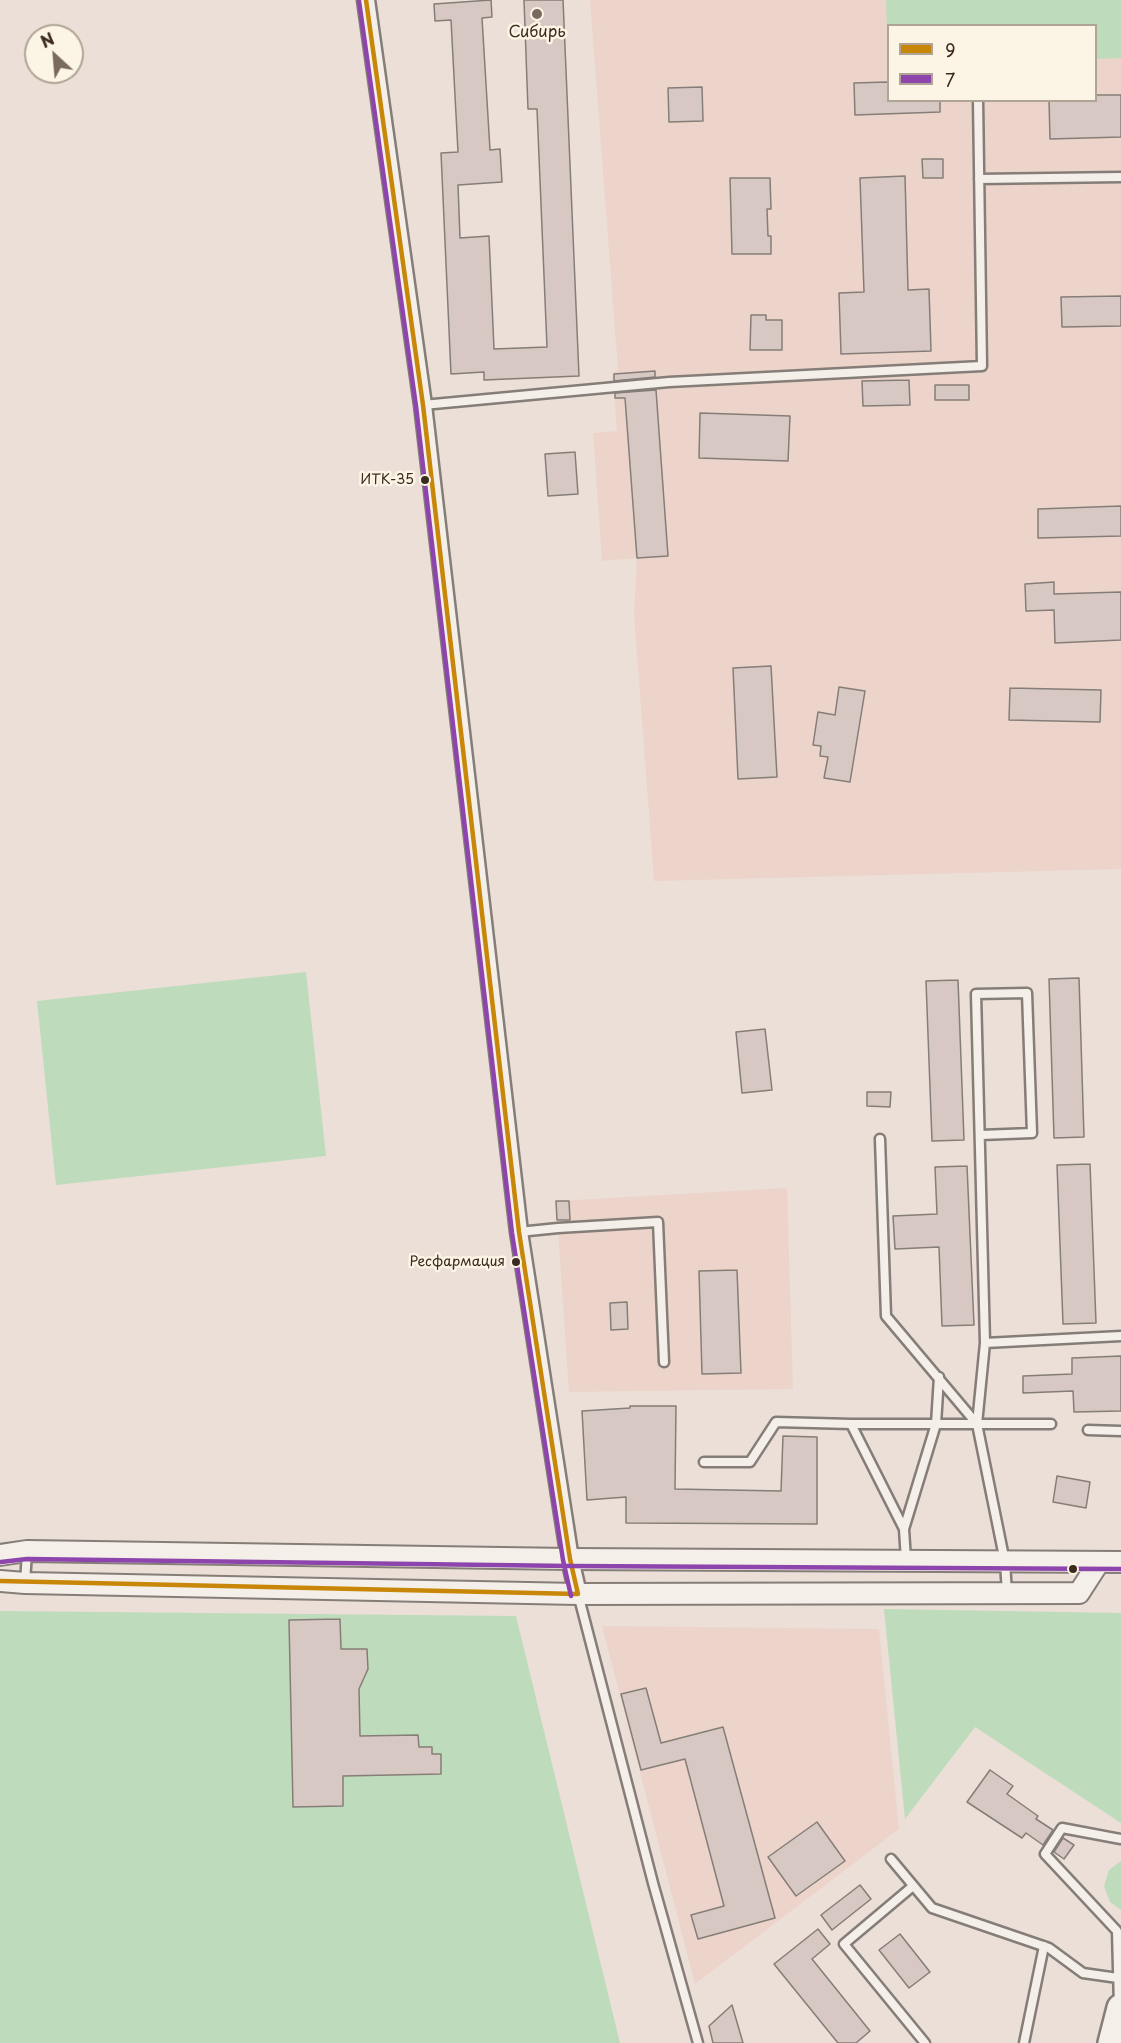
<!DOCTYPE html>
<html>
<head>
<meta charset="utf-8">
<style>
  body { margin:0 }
  #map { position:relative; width:1121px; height:2043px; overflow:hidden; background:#ebdfd8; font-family:"Playpen Sans",sans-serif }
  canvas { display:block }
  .legend { position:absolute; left:887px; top:24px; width:210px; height:78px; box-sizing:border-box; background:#fcf5e5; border:2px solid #afa495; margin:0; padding:8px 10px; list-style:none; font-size:18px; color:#3b2a1e }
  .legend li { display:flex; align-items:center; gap:12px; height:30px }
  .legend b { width:30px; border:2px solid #afa495 }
  .north { position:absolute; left:24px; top:24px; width:60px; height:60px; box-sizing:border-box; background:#fcf5e5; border:2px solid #afa495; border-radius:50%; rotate:334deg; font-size:16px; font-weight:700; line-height:24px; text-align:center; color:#3b2a1e }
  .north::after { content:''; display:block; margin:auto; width:21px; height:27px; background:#79695f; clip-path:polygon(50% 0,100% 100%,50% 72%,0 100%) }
</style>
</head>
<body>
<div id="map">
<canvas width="1121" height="2043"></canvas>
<ul class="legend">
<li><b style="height:8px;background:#c88708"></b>9</li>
<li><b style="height:8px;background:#8e44ad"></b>7</li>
</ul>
<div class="north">N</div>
</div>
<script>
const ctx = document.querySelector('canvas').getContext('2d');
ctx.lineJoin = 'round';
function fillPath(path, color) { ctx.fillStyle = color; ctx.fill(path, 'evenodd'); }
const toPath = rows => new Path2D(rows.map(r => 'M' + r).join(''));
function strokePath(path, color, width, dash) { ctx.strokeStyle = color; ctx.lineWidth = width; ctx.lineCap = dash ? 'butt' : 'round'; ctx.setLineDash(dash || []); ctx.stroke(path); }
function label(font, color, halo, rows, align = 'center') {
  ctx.font = font + ' "Playpen Sans",sans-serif'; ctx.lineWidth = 5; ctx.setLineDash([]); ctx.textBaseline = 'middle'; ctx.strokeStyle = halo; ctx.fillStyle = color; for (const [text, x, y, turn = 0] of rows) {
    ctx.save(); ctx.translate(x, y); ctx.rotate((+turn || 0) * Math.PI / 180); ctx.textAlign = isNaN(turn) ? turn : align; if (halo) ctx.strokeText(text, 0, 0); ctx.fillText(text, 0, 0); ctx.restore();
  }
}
fillPath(toPath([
  [590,0,1121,0,1121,869,654,881,634,614,637,558,602,561,593,433,617,431,612,373,618,370],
  [888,26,1096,26,1096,100,888,100],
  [787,1188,793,1389,569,1392,556,1201],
  [602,1626,879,1629,899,1829,695,1984]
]), '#ecd4cb');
fillPath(toPath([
  [886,0,1121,0,1121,58,1096,59,1096,26,888,26,888,65],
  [306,972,326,1156,56,1185,37,1001],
  [884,1609,1121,1613,1121,1823,975,1727,905,1819],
  [0,1611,516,1616,620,2043,0,2043],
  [1121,1861,1121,1910,1110,1902,1104,1886,1109,1870]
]), '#bedcbb');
const building = toPath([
  [491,0,492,17,482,18,490,150,500,149,502,182,458,185,460,238,489,236,494,349,547,347,537,109,528,109,524,0,563,0,579,376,484,380,484,372,451,374,441,153,458,152,451,20,435,21,434,4,491,0],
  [888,82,888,100,940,100,940,112,855,115,854,83,888,82],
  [702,87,703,121,669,122,668,88,702,87],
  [1095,95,1121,95,1121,137,1050,139,1049,100,1095,100,1095,95],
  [922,159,943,159,943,178,923,178,922,159],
  [905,176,908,290,929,289,931,351,841,354,839,293,864,292,860,178,905,176],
  [730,178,770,178,771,209,767,209,768,236,771,236,771,254,732,254,730,178],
  [1121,296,1121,326,1062,327,1061,297,1121,296],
  [751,315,766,315,766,320,782,320,782,350,750,350,751,315],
  [655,371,655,377,614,381,614,374,655,371],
  [909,380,910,405,863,406,862,381,909,380],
  [935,385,969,385,969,400,935,400,935,385],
  [656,390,668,556,637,558,625,398,615,398,615,393,656,390],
  [700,413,790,416,788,461,699,458,700,413],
  [575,452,578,494,548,496,545,454,575,452],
  [1121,506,1121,536,1038,538,1038,509,1121,506],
  [1054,582,1054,594,1121,592,1121,640,1055,643,1054,610,1026,611,1025,584,1054,582],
  [771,666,777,777,738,779,733,668,771,666],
  [839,687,865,691,850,782,824,778,828,757,820,756,821,746,813,745,818,712,835,715,839,687],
  [1010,688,1101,690,1100,722,1009,720,1010,688],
  [1079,978,1084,1137,1054,1138,1049,979,1079,978],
  [958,980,964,1140,932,1141,926,981,958,980],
  [765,1029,772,1090,742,1093,736,1032,765,1029],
  [867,1092,891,1092,890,1107,867,1106,867,1092],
  [1090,1164,1096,1323,1063,1324,1057,1165,1090,1164],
  [967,1166,974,1325,942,1326,939,1247,895,1249,893,1216,937,1214,935,1167,967,1166],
  [556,1201,569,1201,570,1220,557,1220,556,1201],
  [737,1270,741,1373,702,1374,699,1271,737,1270],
  [627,1302,628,1329,611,1330,610,1303,627,1302],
  [1121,1356,1121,1411,1074,1412,1073,1391,1023,1393,1023,1376,1072,1374,1072,1358,1121,1356],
  [630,1406,676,1406,675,1489,781,1491,783,1436,817,1437,817,1524,626,1523,626,1497,587,1500,582,1411,630,1408,630,1406],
  [1057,1476,1090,1482,1086,1508,1053,1502,1057,1476],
  [340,1619,341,1649,367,1649,368,1669,359,1689,360,1736,418,1735,419,1747,432,1747,432,1754,441,1754,441,1774,343,1776,343,1806,293,1807,289,1620,340,1619],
  [646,1688,661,1743,723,1727,775,1918,698,1939,691,1915,724,1906,685,1759,641,1770,621,1694,646,1688],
  [990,1770,1013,1786,1007,1794,1038,1816,1036,1819,1053,1830,1043,1845,1026,1833,1022,1838,967,1802,990,1770],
  [817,1822,845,1861,796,1896,768,1857,817,1822],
  [1063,1838,1074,1845,1064,1859,1054,1852,1063,1838],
  [860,1885,871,1899,832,1930,821,1915,860,1885],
  [818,1929,830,1944,812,1959,870,2031,856,2043,838,2043,774,1964,818,1929],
  [900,1934,930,1972,909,1988,879,1950,900,1934],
  [732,2005,743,2043,713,2043,709,2026,732,2005]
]);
fillPath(building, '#d8c8c4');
strokePath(building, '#857d77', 1.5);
const service = toPath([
  [979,179,1121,177],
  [423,405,669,382,982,366,978,100],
  [981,1135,1032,1133,1027,993,976,994,985,1343,977,1424,1005,1562,1007,1593],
  [880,1139,886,1316,977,1424],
  [519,1232,558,1228,658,1222,664,1362],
  [985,1343,1121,1336],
  [1088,1430,1121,1431],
  [704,1462,750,1462,776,1422,851,1424],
  [904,1529,936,1424,939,1377],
  [906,1560,904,1529,851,1424,1051,1424],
  [25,1583,27,1552],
  [578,1594,653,1883,698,2043],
  [891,1859,932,1908,1049,1948,1083,1973,1118,1978],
  [913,1886,844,1944,925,2043],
  [1119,2006,1117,1931,1045,1854,1062,1828,1121,1839],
  [1024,2043,1044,1946]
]);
const minor = toPath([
  [366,0,423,405,519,1232,570,1559,578,1594]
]);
const tertiary = toPath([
  [0,1555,27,1551,570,1559,1121,1562],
  [0,1581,25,1583,578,1594,1079,1593,1099,1562]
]);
const trunk = toPath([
  [1112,2043,1121,2008]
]);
strokePath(service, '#857d77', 13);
strokePath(minor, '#857d77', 21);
strokePath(tertiary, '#857d77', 24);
strokePath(trunk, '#857d77', 32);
strokePath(service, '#f4efe9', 8);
strokePath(minor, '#f4efe9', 16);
strokePath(tertiary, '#f4efe9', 20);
strokePath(trunk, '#f4efe9', 27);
strokePath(toPath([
  [0,1581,578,1594,570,1559,519,1232,423,405,366,0]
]), '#c88708', 4.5);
strokePath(toPath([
  [359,1,416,406,512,1233,563,1560,571,1596],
  [1,1562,27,1559,570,1566,1121,1569]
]), '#8e44ad', 4.5);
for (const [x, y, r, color] of [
  [537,14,6,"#79695f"],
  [425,480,5,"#3b2a1e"],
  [516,1262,5,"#3b2a1e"],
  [1073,1569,5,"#3b2a1e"]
]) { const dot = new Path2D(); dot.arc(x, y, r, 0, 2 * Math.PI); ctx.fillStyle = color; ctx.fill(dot); strokePath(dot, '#fcf5e5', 2); }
label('14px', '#3b2a1e', '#fcf5e5', [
  ["ИТК-35",414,480],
  ["Ресфармация",505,1262]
], 'right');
label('16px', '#3b2a1e', '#fcf5e5', [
  ["Сибирь",537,33]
]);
</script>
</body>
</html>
